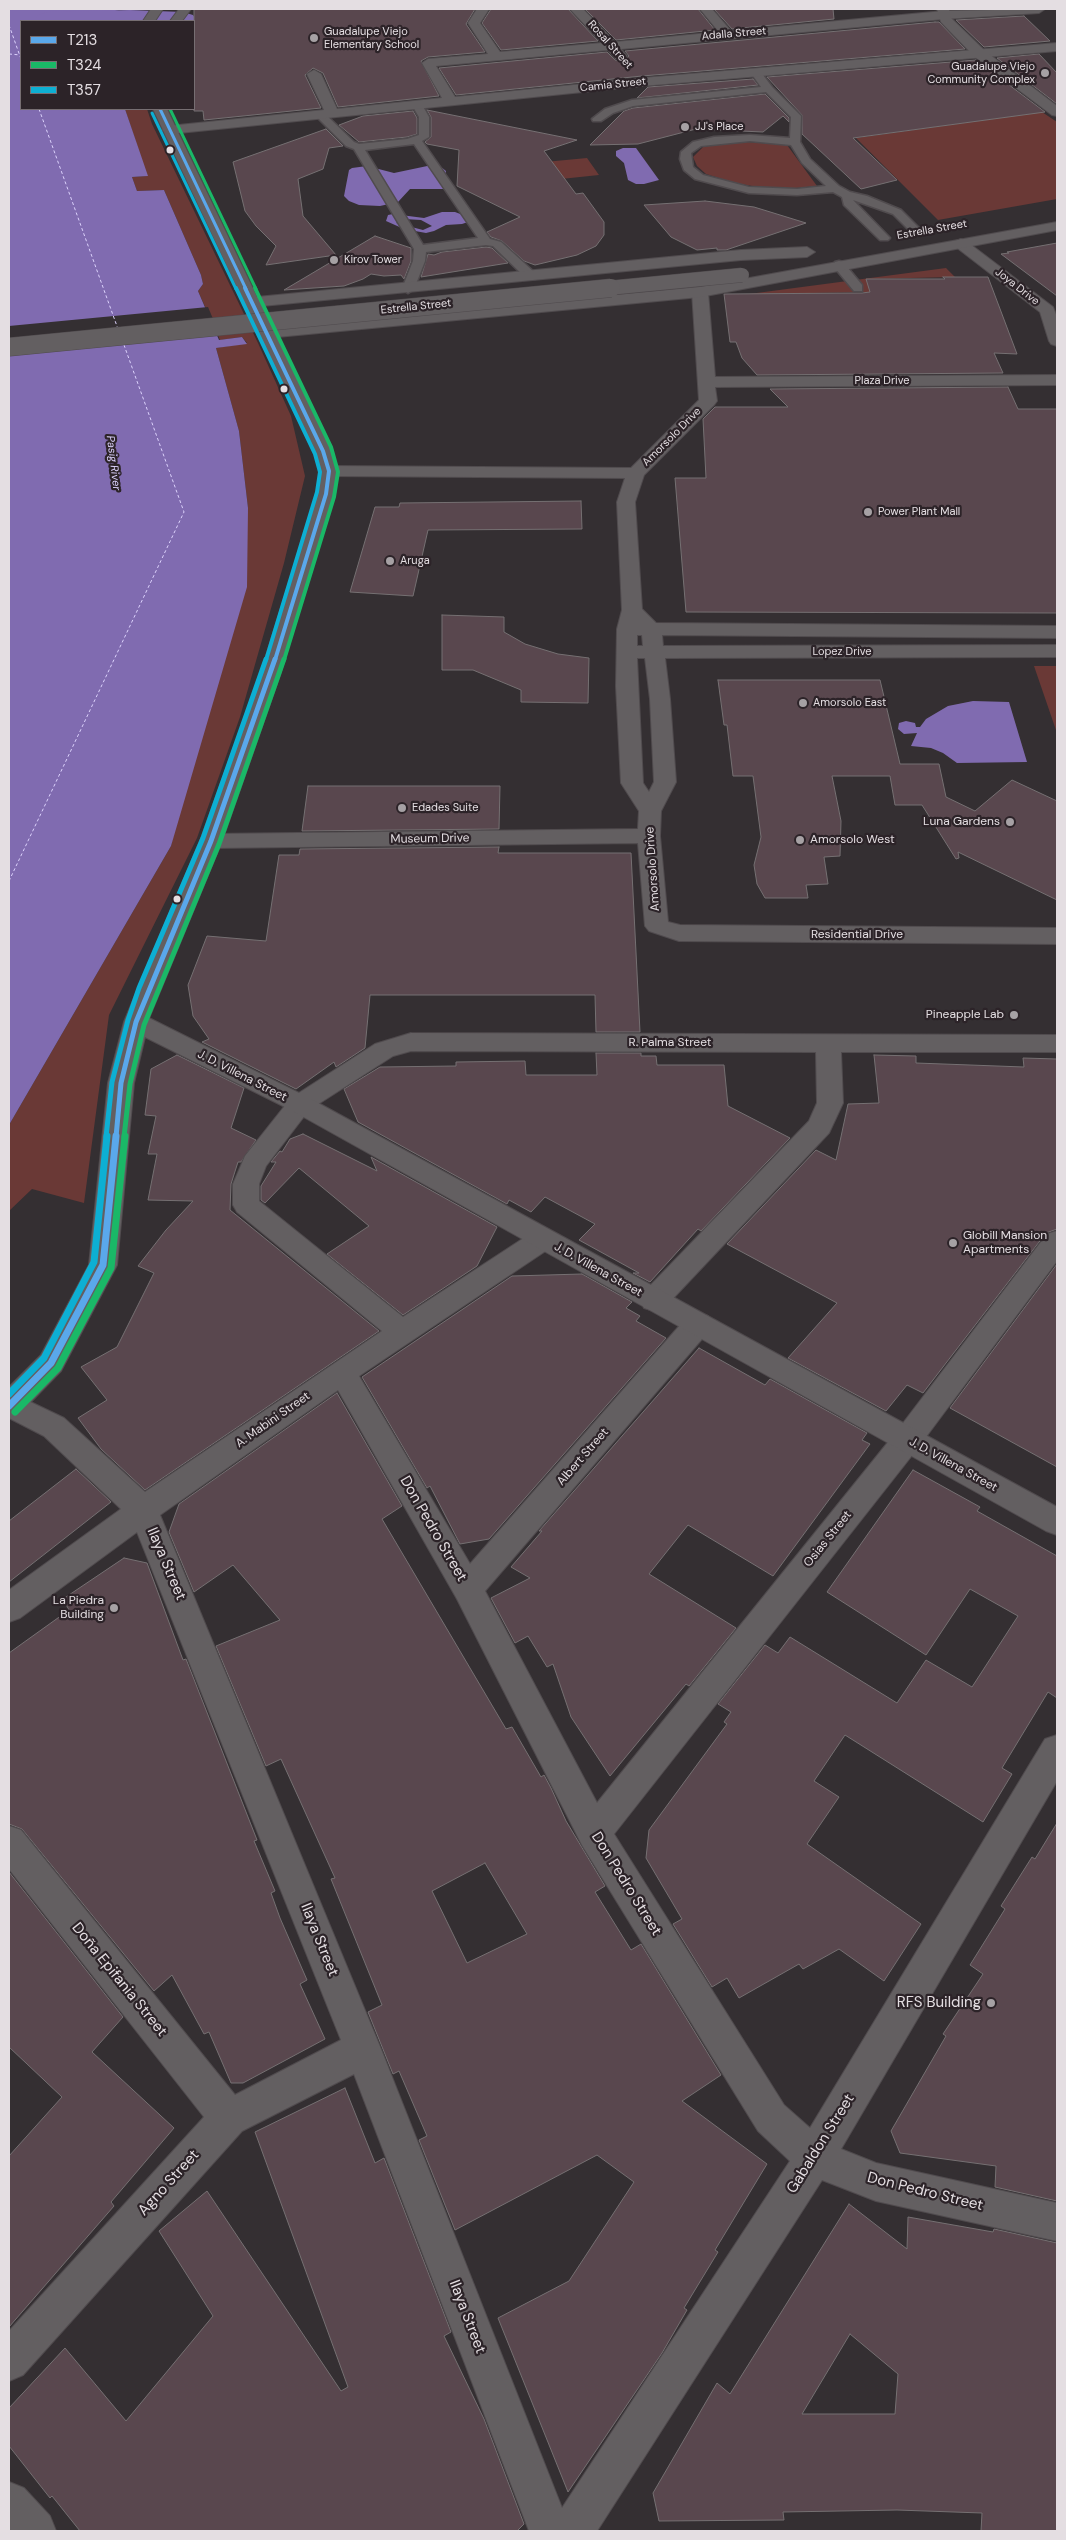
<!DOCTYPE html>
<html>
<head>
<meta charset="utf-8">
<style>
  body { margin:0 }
  #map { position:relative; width:1066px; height:2540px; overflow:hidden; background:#342f32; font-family:"DM Sans",sans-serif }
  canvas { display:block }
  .frame { position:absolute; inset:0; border:10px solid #e4dee2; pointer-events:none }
  .legend { position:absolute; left:20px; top:20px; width:175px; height:90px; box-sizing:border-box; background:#2c2328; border:1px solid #766e72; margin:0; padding:6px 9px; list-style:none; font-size:15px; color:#e4dee2 }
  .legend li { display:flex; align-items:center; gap:10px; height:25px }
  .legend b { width:25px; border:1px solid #766e72 }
</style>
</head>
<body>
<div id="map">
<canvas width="1066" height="2540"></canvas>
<div class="frame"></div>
<ul class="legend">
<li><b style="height:6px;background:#5aa8eb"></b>T213</li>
<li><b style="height:6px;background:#1ab867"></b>T324</li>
<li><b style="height:6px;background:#0dafd3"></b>T357</li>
</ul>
</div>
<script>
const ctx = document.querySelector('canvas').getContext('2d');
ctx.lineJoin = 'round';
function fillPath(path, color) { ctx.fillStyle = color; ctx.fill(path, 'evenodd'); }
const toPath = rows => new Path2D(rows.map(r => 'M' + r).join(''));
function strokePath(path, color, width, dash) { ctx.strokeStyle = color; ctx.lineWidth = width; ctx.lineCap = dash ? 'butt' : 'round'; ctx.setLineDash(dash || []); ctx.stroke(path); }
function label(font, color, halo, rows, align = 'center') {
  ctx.font = font + ' "DM Sans",sans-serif'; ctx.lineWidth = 4.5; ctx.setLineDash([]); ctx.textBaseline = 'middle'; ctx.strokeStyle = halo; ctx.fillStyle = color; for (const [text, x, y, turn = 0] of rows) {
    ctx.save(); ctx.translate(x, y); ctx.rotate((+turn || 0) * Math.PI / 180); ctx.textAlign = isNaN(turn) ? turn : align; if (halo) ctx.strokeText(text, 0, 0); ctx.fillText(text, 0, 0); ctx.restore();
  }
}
fillPath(toPath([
  [125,109,147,109,152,124,258,343,291,416,305,476,284,563,240,717,197,838,109,1015,84,1203,32,1189,9,1211,9,1125,171,846,248,508,239,431,216,348,247,343,242,337,220,340,198,291,203,284,201,275,164,190,137,191,132,177,147,176],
  [1042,112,1057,122,1057,199,938,220,856,138],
  [733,141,787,145,817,186,786,189,758,187,735,183,706,174,697,166,693,157,703,147],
  [587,158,599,175,523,183,513,165],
  [946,268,955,277,867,279,870,292,749,294],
  [1034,666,1057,666,1057,733]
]), '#6a3936');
fillPath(toPath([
  [9,9,111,9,139,16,137,21,21,21,21,109,125,109,148,176,132,177,137,191,164,190,201,275,203,284,198,291,219,340,242,337,247,344,216,348,239,431,248,508,247,587,171,846,9,1125],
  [623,148,636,148,659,180,644,184,636,184,628,180,624,163,616,156,616,151],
  [432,165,441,167,446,171,443,189,410,189,398,202,380,206,359,205,349,201,344,196,349,170,352,168,367,166,394,173],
  [442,212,455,212,463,215,468,222,462,224,446,225,434,231,426,233,404,229,386,221,388,215,393,214,424,218],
  [404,219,421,220,432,226,423,230,396,223],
  [973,701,1009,702,1027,762,957,763,943,753,931,748,911,746,917,733,904,734,898,729,899,723,906,721,915,723,916,727,920,727,926,719,948,706]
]), '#806bb0');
fillPath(toPath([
  [208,307,219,333,9,354,9,326]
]), '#342f32');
fillPath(toPath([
  [130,10,183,12,193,15,197,21,194,26,194,21,34,21,38,15,48,12,130,10]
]), '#806bb0');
strokePath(toPath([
  [9,25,21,59],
  [9,54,21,55],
  [39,109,118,329],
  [9,881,184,512,124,345]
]), '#dcd2fc', 1, [3, 2.5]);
const building = toPath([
  [194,9,475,9,466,24,485,52,428,57,421,61,439,96,338,107,323,73,313,68,305,75,321,108,204,120,203,111,194,111,194,9],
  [491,9,568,9,598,41,501,50,482,23,491,9],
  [585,9,698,9,715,30,616,40,585,9],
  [714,9,833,9,834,19,732,29,714,9],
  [1024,16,1050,41,984,47,956,20,1024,16],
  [935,22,939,22,965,49,642,76,456,95,439,68,607,52,615,60,621,62,629,56,625,51,935,22],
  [1039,54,1057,73,1057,104,997,58,1039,54],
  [976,60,1045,112,853,138,897,180,861,189,802,134,802,115,767,77,976,60],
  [753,79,758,85,637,98,648,87,753,79],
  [765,94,789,118,789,122,783,116,763,132,696,129,638,144,590,145,624,111,633,108,765,94],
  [427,110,577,140,544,151,576,194,583,193,604,222,604,235,596,246,577,255,535,265,524,261,502,241,491,237,487,232,520,217,457,186,459,150,427,144,425,142,431,137,431,117,427,110],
  [413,111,417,118,417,134,407,137,359,142,339,125,363,116,413,111],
  [326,129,343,146,329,148,323,169,298,179,303,216,336,255,266,265,276,246,256,226,245,211,233,162,326,129],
  [705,201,754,207,806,223,726,250,717,250,717,248,697,250,671,237,644,205,705,201],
  [375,236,411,248,411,261,404,279,401,275,384,276,371,274,363,279,344,286,284,290,375,236],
  [1057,243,1057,296,1001,254,1009,253,1007,252,1057,243],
  [486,247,492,248,508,263,421,277,428,254,434,255,442,252,486,247],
  [943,277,988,277,1017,354,994,353,1003,373,757,375,742,358,736,342,730,342,724,294,862,293,870,292,866,279,945,279,943,277],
  [1008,387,1018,409,1057,409,1057,613,686,612,675,478,706,478,703,419,715,407,788,407,770,389,1008,387],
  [581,501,582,529,428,530,413,596,350,592,375,507,399,507,400,503,581,501],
  [442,615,504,617,504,632,525,644,558,654,589,658,588,703,521,702,521,690,473,670,442,670,442,615],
  [718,680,880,680,900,764,939,764,946,797,975,811,1012,780,1057,801,1057,900,958,852,959,858,956,859,922,805,895,805,890,776,832,776,841,821,840,856,824,857,828,884,806,885,808,898,765,898,757,884,754,865,761,837,753,776,733,776,727,725,724,725,718,680],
  [308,786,500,786,499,829,302,831,308,786],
  [499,847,498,853,631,853,640,1032,596,1032,595,995,370,995,365,1048,336,1067,334,1062,296,1089,202,1042,209,1039,193,1016,188,985,207,936,266,941,279,855,299,855,300,849,499,847],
  [596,1053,641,1053,641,1056,656,1056,657,1065,724,1065,728,1106,790,1138,701,1231,698,1229,650,1282,633,1273,639,1273,579,1240,595,1224,545,1197,531,1212,509,1200,507,1204,358,1122,344,1089,380,1067,456,1066,456,1062,525,1061,526,1075,597,1075,596,1053],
  [177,1055,244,1088,231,1128,256,1140,241,1162,238,1162,231,1184,230,1210,379,1331,145,1490,101,1449,78,1418,107,1400,81,1367,117,1347,154,1273,138,1266,166,1230,193,1201,148,1200,157,1154,148,1154,156,1116,145,1115,151,1069,177,1055],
  [874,1055,916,1056,916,1063,1024,1067,1023,1058,1057,1059,1057,1229,1046,1233,923,1393,907,1385,886,1411,788,1358,837,1303,727,1244,816,1150,836,1160,848,1104,879,1103,874,1055],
  [303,1134,377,1171,371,1157,497,1227,477,1266,403,1315,327,1254,369,1226,299,1168,265,1203,261,1200,261,1186,276,1162,271,1162,280,1151,282,1152,290,1139,303,1134],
  [1057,1264,1057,1467,950,1408,1057,1264],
  [582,1274,632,1302,626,1308,640,1316,636,1321,666,1338,489,1539,460,1544,430,1486,427,1488,362,1377,512,1276,582,1274],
  [699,1348,765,1385,770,1379,867,1433,862,1440,870,1444,773,1576,688,1525,649,1574,736,1628,689,1686,686,1684,610,1776,571,1717,553,1664,547,1667,528,1636,515,1643,491,1598,530,1578,511,1567,542,1531,539,1531,699,1348],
  [337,1393,402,1506,382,1519,506,1729,512,1727,541,1777,544,1775,551,1788,566,1821,605,1886,595,1892,631,1950,641,1944,721,2075,682,2101,767,2164,715,2250,718,2252,684,2308,687,2310,662,2353,568,2492,498,2318,569,2281,634,2182,597,2155,455,2230,419,2140,427,2136,399,2071,393,2074,368,2012,382,2005,331,1879,335,1878,281,1759,266,1766,216,1646,280,1620,233,1565,194,1592,169,1532,179,1504,337,1393],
  [485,1863,527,1934,467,1963,432,1891,485,1863],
  [76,1469,111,1502,9,1582,9,1521,76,1469],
  [913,1470,980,1507,977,1511,1057,1556,1057,1698,1048,1692,1002,1768,1012,1774,983,1822,845,1735,814,1781,839,1797,807,1844,921,1924,884,1981,839,1949,803,1969,799,1964,739,1998,727,1978,712,1987,673,1924,682,1919,646,1858,649,1830,727,1724,724,1722,731,1712,718,1704,765,1645,778,1653,790,1637,897,1703,926,1660,972,1687,1018,1616,970,1589,926,1655,827,1592,913,1470],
  [124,1558,147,1563,183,1660,186,1659,257,1840,254,1841,275,1891,271,1893,280,1918,307,1980,300,1984,325,2039,243,2083,231,2083,209,2032,204,2034,172,1975,154,1991,22,1829,9,1824,9,1653,69,1610,63,1599,124,1558],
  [1057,1823,1057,2201,995,2187,996,2166,900,2153,891,2131,946,2036,943,2034,983,1974,970,1965,1005,1909,1001,1906,1032,1857,1035,1859,1057,1823],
  [9,1872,123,2017,92,2052,174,2128,111,2202,114,2206,9,2327,9,2156,62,2097,9,2047,9,1872],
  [345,2088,375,2163,384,2158,451,2332,444,2336,484,2419,524,2524,517,2531,80,2531,52,2496,50,2498,9,2446,9,2408,65,2348,126,2421,213,2316,159,2231,207,2191,341,2391,348,2387,255,2132,345,2088],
  [849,2204,907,2249,908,2217,993,2232,994,2229,1057,2243,1057,2531,981,2531,982,2513,897,2510,783,2512,784,2520,659,2521,653,2493,717,2383,730,2394,849,2204],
  [850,2334,898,2374,895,2414,802,2414,850,2334]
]);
fillPath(building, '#59474e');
strokePath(building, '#757072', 1);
const lane = toPath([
  [752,71,760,71,772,87,801,116,800,142,810,159,839,186,850,192,867,196,901,210,922,231,922,235,914,235,893,214,853,200,890,238,888,240,880,240,844,205,842,197,833,192,797,195,749,193,695,179,684,170,680,159,681,152,693,142,714,137,750,135,790,138,791,117,766,92,633,106,613,113,601,121,593,121,592,119,605,109,632,100,761,87,751,73,752,71],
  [750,141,791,145,802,163,826,186,797,189,749,187,703,175,693,167,691,153,701,146,750,141],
  [417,102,421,103,429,117,429,137,422,141,490,239,501,242,535,273,535,279,527,279,493,246,486,245,426,252,425,261,414,289,408,293,402,289,413,261,414,249,354,149,346,146,315,115,316,113,324,113,354,142,359,144,407,139,419,135,419,117,412,105,417,102],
  [414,144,478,238,423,245,365,150,414,144],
  [839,261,843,262,862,285,862,291,854,291,835,268,835,262,839,261]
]);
const street = toPath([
  [477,9,489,9,480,23,500,52,602,43,570,9,583,9,615,42,719,32,700,9,712,9,731,31,944,11,1045,9,1039,13,944,19,621,49,627,56,621,60,616,59,608,50,436,66,455,97,642,78,1057,43,1057,51,642,86,169,134,162,130,169,126,324,110,307,74,314,70,321,74,337,109,442,98,422,63,428,59,488,54,468,23,477,9],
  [961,239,966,241,1053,307,1057,317,1057,346,1051,344,1049,341,1040,312,956,247,953,244,956,241,961,239],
  [700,287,708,292,715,377,1057,375,1057,385,715,387,717,401,714,405,644,475,635,502,642,609,656,623,1057,626,1057,638,662,635,663,646,1057,645,1057,657,665,658,670,699,676,782,661,811,660,836,668,922,680,925,1057,928,1057,944,679,941,649,931,645,926,638,843,211,848,203,846,200,841,203,836,211,834,638,829,639,811,621,783,616,686,617,629,622,610,617,502,625,478,329,476,323,475,320,471,323,467,329,466,631,468,699,400,692,292,700,287],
  [637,635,642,635,643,646,637,646,637,635],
  [637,658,645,658,650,699,654,782,649,792,643,783,637,658],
  [411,1033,1057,1035,1057,1052,841,1052,843,1103,829,1133,664,1308,654,1311,644,1308,640,1300,644,1292,809,1121,817,1103,816,1052,411,1051,393,1056,309,1110,266,1166,259,1184,259,1201,403,1317,533,1232,543,1229,553,1232,557,1239,553,1246,359,1376,470,1564,688,1316,698,1313,708,1316,712,1324,708,1332,485,1591,597,1803,897,1431,1047,1234,1057,1231,1057,1261,917,1449,614,1834,784,2105,810,2128,1045,1739,1057,1735,1057,1781,841,2149,876,2163,1057,2203,1057,2241,876,2201,822,2180,597,2531,529,2531,354,2074,242,2131,23,2375,9,2381,9,2331,204,2117,9,1869,9,1826,21,1830,235,2095,341,2040,137,1532,20,1618,9,1622,9,1590,121,1509,44,1436,9,1418,9,1394,20,1397,64,1418,145,1492,382,1331,237,1212,233,1205,233,1184,245,1156,291,1098,375,1044,411,1033],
  [338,1390,457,1599,582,1845,758,2131,790,2161,562,2508,381,2049,160,1515,338,1390],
  [9,2482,24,2488,50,2516,56,2531,9,2531,9,2482]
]);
const secondary = toPath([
  [151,9,163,9,155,21,143,21,151,9],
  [179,9,191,9,182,21,170,21,179,9],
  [937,9,949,9,951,18,985,51,1057,106,1057,116,1052,115,975,57,941,22,937,9],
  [153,109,167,109,257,297,741,250,807,247,815,252,807,257,741,260,262,306,272,328,700,287,1057,222,1057,230,700,297,277,337,332,451,338,471,335,494,280,675,222,841,149,1018,309,1098,1057,1507,1057,1535,1046,1531,291,1110,145,1037,134,1083,117,1265,61,1371,19,1414,9,1418,9,1387,41,1355,89,1265,108,1083,124,1022,200,841,260,675,317,494,320,471,314,451,153,109]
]);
strokePath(lane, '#504b4e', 3);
strokePath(street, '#504b4e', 2);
strokePath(secondary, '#504b4e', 2);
fillPath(lane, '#635f61');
fillPath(street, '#635f61');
fillPath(secondary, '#635f61');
const secondaryBridgeFar1 = toPath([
  [598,289,742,275]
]);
const secondaryBridge = toPath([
  [9,347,611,288]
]);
strokePath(secondaryBridgeFar1, '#504b4e', 15, []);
strokePath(secondaryBridge, '#504b4e', 19, []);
strokePath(secondaryBridgeFar1, '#635f61', 14);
strokePath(secondaryBridge, '#635f61', 18);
strokePath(toPath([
  [160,109,246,289]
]), '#5aa8eb', 3);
strokePath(toPath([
  [245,288,323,451,329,471,326,494,275,660]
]), '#5aa8eb', 4);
strokePath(toPath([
  [116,1137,121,1083,136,1022,211,841,275,659]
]), '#5aa8eb', 5);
strokePath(toPath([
  [9,1406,51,1363,103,1265,116,1136]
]), '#5aa8eb', 7);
strokePath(toPath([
  [170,109,256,289]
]), '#1ab867', 3);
strokePath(toPath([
  [255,288,331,447,338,472,334,497,284,660]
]), '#1ab867', 4);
strokePath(toPath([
  [124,1137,130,1084,144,1025,219,844,284,659]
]), '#1ab867', 5);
strokePath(toPath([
  [15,1412,58,1368,111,1268,125,1136]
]), '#1ab867', 7);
strokePath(toPath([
  [152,113,236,289]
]), '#0dafd3', 3);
strokePath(toPath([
  [236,288,315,454,320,472,317,492,266,660]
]), '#0dafd3', 4);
strokePath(toPath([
  [106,1137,112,1082,128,1020,139,988,203,838,266,659]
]), '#0dafd3', 5);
strokePath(toPath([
  [9,1394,44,1358,94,1262,107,1136]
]), '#0dafd3', 7);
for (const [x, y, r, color] of [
  [314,38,5,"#a6a1a4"],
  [1045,73,5,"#a6a1a4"],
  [685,127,5,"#a6a1a4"],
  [170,150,4.5,"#e4dee2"],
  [334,260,5,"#a6a1a4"],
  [284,389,4.5,"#e4dee2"],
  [868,512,5,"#a6a1a4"],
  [390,561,5,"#a6a1a4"],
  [803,703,5,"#a6a1a4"],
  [402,808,5,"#a6a1a4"],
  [1010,822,5,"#a6a1a4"],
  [800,840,5,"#a6a1a4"],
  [177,899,4.5,"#e4dee2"],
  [1014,1015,5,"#a6a1a4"],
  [953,1243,5,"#a6a1a4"],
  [114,1608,5,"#a6a1a4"],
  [991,2003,5,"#a6a1a4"]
]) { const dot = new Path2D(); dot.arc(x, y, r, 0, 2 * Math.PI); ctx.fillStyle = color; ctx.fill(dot); strokePath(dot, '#2c2328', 2); }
label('11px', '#e4dee2', '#2c2328', [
  ["Guadalupe Viejo",324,32],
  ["Elementary School",324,45],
  ["Guadalupe Viejo",1035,67,"right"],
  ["Community Complex",1035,80,"right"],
  ["JJ's Place",695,127],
  ["Kirov Tower",344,260],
  ["Power Plant Mall",878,512],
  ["Aruga",400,561],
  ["Amorsolo East",813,703],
  ["Edades Suite",412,808]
], 'left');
label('11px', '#e4dee2', '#2c2328', [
  ["Adalla Street",734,34,-5],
  ["Rosal Street",610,45,48],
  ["Camia Street",613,85,-6],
  ["Estrella Street",932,230,-10],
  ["Joya Drive",1017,287,38],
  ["Estrella Street",416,307,-6],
  ["Plaza Drive",882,381],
  ["Amorsolo Drive",672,437,-45],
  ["Lopez Drive",842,652]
]);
label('italic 11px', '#dcd2fc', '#2c2328', [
  ["Pasig River",113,463,83]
]);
label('12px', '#e4dee2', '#2c2328', [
  ["Luna Gardens",1000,822],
  ["Amorsolo West",810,840,"left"],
  ["Pineapple Lab",1004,1015],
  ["Globill Mansion",963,1236,"left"],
  ["Apartments",963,1250,"left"],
  ["La Piedra",104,1601],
  ["Building",104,1615]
], 'right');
label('12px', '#e4dee2', '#2c2328', [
  ["Museum Drive",430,839,-1],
  ["Amorsolo Drive",653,869,-94],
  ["Residential Drive",857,935],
  ["R. Palma Street",670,1043],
  ["J. D. Villena Street",242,1076,27],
  ["J. D. Villena Street",598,1270,29],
  ["A. Mabini Street",273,1420,-35],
  ["Albert Street",583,1457,-49],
  ["J. D. Villena Street",953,1465,29],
  ["Osias Street",828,1539,-51]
]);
label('15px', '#e4dee2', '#2c2328', [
  ["Don Pedro Street",433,1529,60],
  ["Ilaya Street",166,1564,67],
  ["Don Pedro Street",626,1884,58],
  ["Ilaya Street",319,1940,68],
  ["Doña Epifania Street",119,1980,51],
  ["Gabaldon Street",821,2144,-58],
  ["Agno Street",169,2183,-48],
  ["Don Pedro Street",925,2192,14],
  ["Ilaya Street",467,2317,69]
]);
label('15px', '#e4dee2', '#2c2328', [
  ["RFS Building",981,2003]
], 'right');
</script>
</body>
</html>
